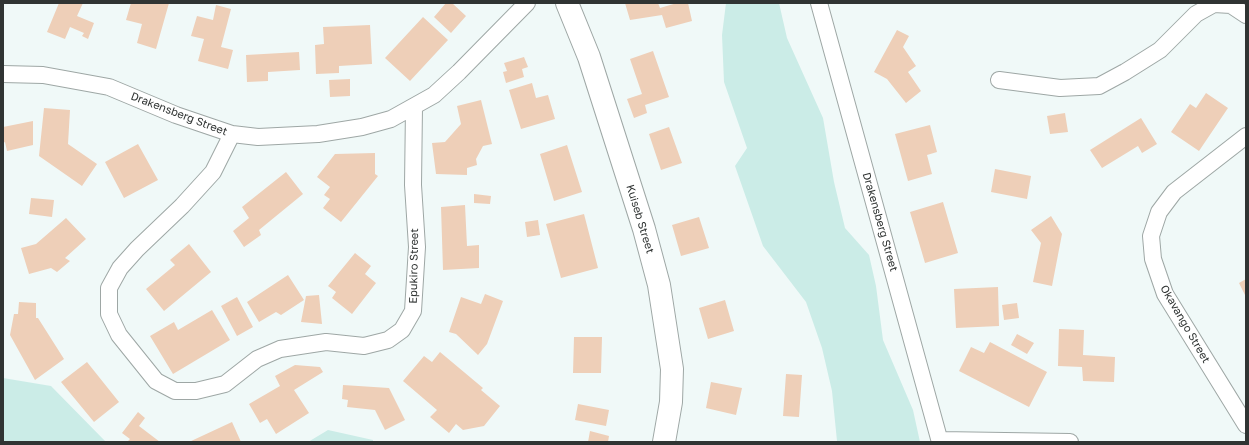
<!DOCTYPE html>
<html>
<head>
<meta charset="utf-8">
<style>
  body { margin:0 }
  #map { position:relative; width:1249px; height:445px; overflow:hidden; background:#f0f9f8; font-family:"Golos Text",sans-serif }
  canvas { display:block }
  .frame { position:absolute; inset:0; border:4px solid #303433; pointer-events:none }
</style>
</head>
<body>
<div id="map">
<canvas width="1249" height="445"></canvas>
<div class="frame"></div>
</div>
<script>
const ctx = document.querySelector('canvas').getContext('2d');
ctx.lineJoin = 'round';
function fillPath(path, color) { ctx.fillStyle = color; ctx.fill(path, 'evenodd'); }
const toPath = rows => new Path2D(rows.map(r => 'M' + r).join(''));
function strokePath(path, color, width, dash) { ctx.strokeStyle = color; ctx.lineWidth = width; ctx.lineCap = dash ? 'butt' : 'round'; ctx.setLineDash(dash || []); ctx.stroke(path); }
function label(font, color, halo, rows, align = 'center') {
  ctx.font = font + ' "Golos Text",sans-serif'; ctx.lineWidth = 3; ctx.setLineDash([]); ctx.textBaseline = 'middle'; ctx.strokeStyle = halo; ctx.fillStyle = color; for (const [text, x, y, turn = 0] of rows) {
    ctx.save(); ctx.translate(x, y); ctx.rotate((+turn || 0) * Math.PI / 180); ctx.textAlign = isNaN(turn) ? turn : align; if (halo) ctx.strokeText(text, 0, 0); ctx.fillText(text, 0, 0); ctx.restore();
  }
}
fillPath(toPath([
  [726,3,779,3,787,38,823,118,834,182,845,228,869,255,876,286,883,340,913,410,920,442,837,441,832,391,822,348,806,302,763,246,735,166,747,148,724,82,722,35],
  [3,378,51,386,106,442,3,442],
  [328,430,373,440,373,442,308,442]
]), '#cbece7');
fillPath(toPath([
  [59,3,83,3,77,16,94,23,88,39,82,36,84,33,70,27,65,39,47,32],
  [131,3,169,3,156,49,137,43,142,24,126,20],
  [446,3,452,3,466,16,451,33,434,17],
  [625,3,658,3,660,8,677,3,688,3,692,21,666,28,662,15,630,20],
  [216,5,231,9,221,47,233,50,228,69,198,61,204,39,191,36,197,16,213,20],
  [423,17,448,40,410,81,385,58],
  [370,25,372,64,339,66,339,73,316,74,315,45,324,44,323,27],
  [897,30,909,36,903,47,916,66,908,72,921,91,906,103,887,79,874,72],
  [653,51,669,97,645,105,647,113,634,118,627,99,642,94,630,59],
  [299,52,300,70,268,72,268,81,247,82,246,55],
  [524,57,528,67,522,69,524,77,506,83,503,72,507,71,504,63],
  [350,79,350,96,330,97,329,80],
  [532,83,536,98,548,95,555,119,521,129,509,90],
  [1206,93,1228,108,1199,151,1171,132,1190,104,1196,108],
  [481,100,492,144,483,146,476,159,477,165,467,168,467,175,436,174,432,143,445,142,461,124,457,106],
  [44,108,70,110,68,144,97,164,82,186,39,156],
  [1065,113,1068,132,1050,134,1047,116],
  [1141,118,1157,144,1142,153,1138,146,1102,168,1090,150],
  [33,121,33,145,7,151,5,142,3,143,3,127],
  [930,125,937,152,927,155,932,174,908,181,895,134],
  [669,127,682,163,661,170,649,134],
  [138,144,158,180,124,198,105,162],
  [567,145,582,192,554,201,540,154],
  [375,153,375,174,378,176,341,222,323,208,330,199,324,195,330,187,317,177,335,154],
  [995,169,1031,176,1027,199,991,192],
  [286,172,303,194,259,230,261,235,244,247,233,231,249,218,242,207],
  [474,194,491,196,490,204,474,203],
  [31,198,54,200,52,217,29,214],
  [943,202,958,253,925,263,910,212],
  [465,205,467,246,479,245,479,268,443,270,441,207],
  [584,214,598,268,561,278,546,224],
  [1051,216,1062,234,1052,286,1033,282,1041,243,1031,230],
  [699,217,709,248,681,256,672,225],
  [66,218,86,239,65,258,70,261,57,272,51,268,29,274,21,248,36,244],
  [538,220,540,235,527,237,525,222],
  [189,244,211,272,164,311,146,289,175,265,170,260],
  [355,253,371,266,365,274,376,283,352,314,332,298,336,292,328,286],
  [288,275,304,300,281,315,276,312,259,322,247,302],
  [1246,279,1246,297,1239,283],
  [998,287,999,326,956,328,954,289],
  [485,294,503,301,487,344,478,355,456,334,449,332,461,297,481,304],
  [319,295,322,324,301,322,306,296],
  [237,297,253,327,237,336,221,306],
  [725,300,734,331,708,339,699,308],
  [19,302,36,303,36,318,38,318,64,359,35,380,10,335,14,314,18,314],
  [1017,303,1019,318,1004,320,1002,305],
  [212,310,230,340,173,374,150,336,174,322,178,330],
  [1059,329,1084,330,1083,355,1115,357,1114,382,1083,381,1082,367,1058,366],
  [1017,334,1034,343,1027,354,1011,345],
  [574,337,602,337,601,373,573,373],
  [990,342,1047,372,1029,407,959,371,971,347,984,353],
  [440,352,483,388,481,390,500,406,484,426,463,430,456,424,449,433,430,417,437,410,403,381,424,356,432,362],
  [87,362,119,402,94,422,61,382],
  [295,365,320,367,323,372,294,390,309,413,276,434,267,419,260,423,249,404,280,386,275,376],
  [786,374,802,375,799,417,783,416],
  [711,382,742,388,736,415,706,408],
  [343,385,389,388,405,420,385,430,375,410,347,407,348,400,342,399],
  [578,404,609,410,606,426,575,420],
  [138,412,145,418,139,426,160,442,127,442,130,439,122,433],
  [232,422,241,442,189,442],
  [590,431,609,436,608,442,588,442]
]), '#eecfb8');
const street = toPath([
  [819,3,940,442],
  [3,74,43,75,109,87,176,115,232,134,258,137,318,134,362,127,391,119,434,95,459,72,527,3],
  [999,80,1060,88,1099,86,1125,72,1160,50,1196,14,1214,4,1231,5,1246,15],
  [232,134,213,172,182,206,137,249,120,268,109,288,109,314,119,335,156,381,175,391,196,391,225,384,257,359,280,349,326,342,364,346,388,340,402,330,413,311,417,247,413,185,414,107],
  [1246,136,1174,192,1159,212,1151,236,1153,259,1165,294,1246,425],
  [940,440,1070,442]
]);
const secondary = toPath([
  [567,3,589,57,644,229,659,285,672,369,671,402,664,442]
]);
strokePath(street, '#9ea7a5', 18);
strokePath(secondary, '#9ea7a5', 24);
strokePath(street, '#fff', 16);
strokePath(secondary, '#fff', 22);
label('11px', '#303433', '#fff', [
  ["Drakensberg Street",179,114,21],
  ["Kuiseb Street",640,219,73],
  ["Drakensberg Street",880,222,74],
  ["Epukiro Street",414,266,-89],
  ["Okavango Street",1185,324,60]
]);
</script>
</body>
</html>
